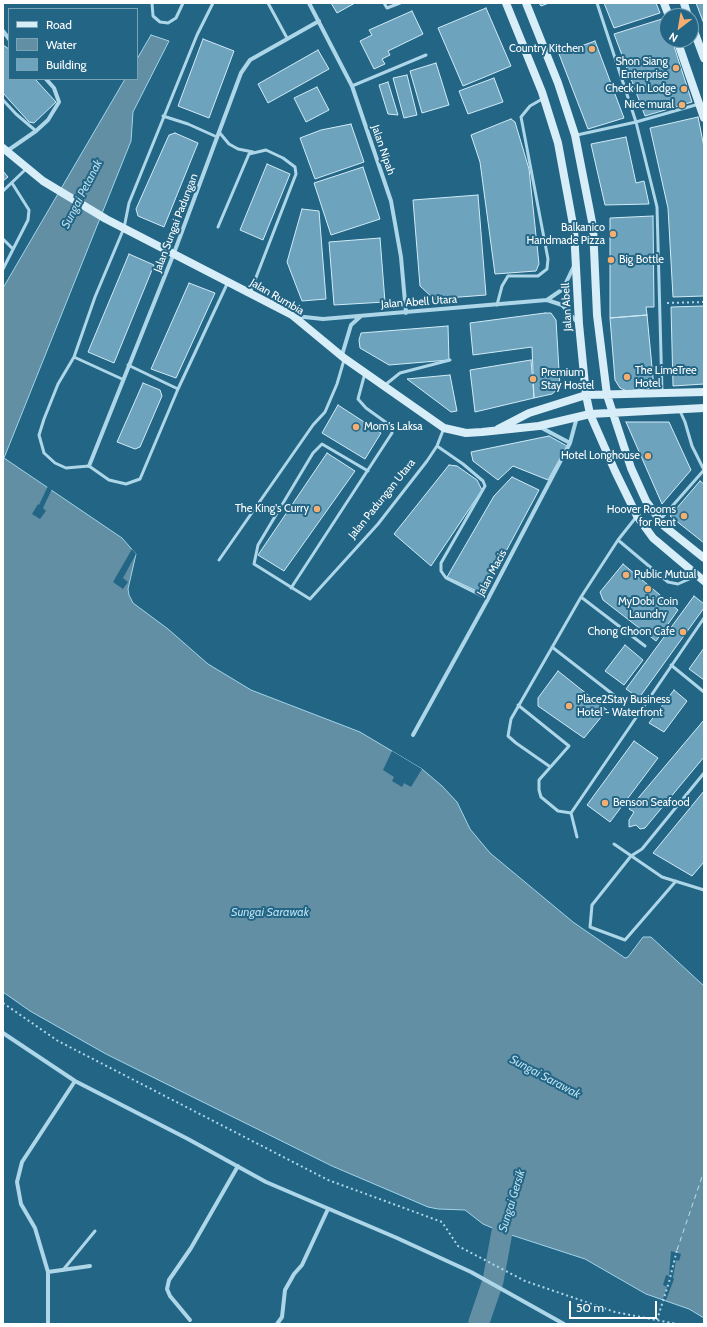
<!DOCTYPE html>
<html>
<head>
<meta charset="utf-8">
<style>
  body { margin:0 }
  #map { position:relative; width:707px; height:1327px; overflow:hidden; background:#236585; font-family:Cabin,sans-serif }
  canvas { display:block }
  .frame { position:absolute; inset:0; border:4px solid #fff; pointer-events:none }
  .legend { position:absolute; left:8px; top:8px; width:130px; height:72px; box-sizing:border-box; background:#236585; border:1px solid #7ba3b6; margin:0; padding:5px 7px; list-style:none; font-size:12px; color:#fff }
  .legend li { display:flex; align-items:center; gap:8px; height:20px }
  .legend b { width:20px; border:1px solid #7ba3b6 }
  .north { position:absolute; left:659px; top:8px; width:40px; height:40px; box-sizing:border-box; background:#236585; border:1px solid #7ba3b6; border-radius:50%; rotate:211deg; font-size:11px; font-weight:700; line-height:16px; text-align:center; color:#fff }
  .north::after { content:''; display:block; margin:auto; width:14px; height:18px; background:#f3ae70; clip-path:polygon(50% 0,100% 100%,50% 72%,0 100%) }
  .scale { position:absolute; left:569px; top:1301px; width:88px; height:18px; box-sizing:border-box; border:2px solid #fff; border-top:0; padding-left:5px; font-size:12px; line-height:14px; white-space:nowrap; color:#fff; -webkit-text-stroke:3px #236585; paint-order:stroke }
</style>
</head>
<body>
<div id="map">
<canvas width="707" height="1327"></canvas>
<div class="frame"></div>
<ul class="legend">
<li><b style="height:5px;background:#d7edf7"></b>Road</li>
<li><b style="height:11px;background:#638fa5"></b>Water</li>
<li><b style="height:11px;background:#6da3bc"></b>Building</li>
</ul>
<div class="north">N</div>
<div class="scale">50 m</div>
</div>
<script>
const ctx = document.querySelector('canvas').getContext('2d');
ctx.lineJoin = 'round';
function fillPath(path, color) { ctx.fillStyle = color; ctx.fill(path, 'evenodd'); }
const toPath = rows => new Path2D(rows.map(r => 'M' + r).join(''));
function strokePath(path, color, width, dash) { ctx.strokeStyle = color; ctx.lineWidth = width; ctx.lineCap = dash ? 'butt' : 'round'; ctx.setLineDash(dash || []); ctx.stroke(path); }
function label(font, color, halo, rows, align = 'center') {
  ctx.font = font + ' Cabin,sans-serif'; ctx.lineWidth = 4; ctx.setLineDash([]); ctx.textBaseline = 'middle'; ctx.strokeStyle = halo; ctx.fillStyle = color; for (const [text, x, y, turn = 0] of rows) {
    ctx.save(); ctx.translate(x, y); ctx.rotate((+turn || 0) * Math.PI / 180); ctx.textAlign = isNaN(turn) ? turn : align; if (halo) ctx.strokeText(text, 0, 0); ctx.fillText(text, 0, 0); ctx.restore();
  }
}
const water = toPath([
  [151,35,169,41,133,112,131,141,4,458,122,538,136,554,128,589,129,595,133,603,168,629,208,664,251,690,360,732,422,769,442,786,457,802,470,829,490,853,573,922,625,958,628,957,643,937,651,937,704,986,704,1318,689,1309,646,1294,585,1259,502,1232,483,1224,465,1210,438,1209,428,1207,332,1166,106,1054,30,1011,3,992,3,288,125,79,137,79,137,59,151,35]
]);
fillPath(water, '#638fa5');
strokePath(water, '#a1d4e9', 1);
fillPath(toPath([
  [48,486,52,489,43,508,46,511,40,519,32,514,38,504,39,505],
  [132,549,136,554,123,578,128,582,123,589,113,582],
  [392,751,422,769,411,787,404,783,402,787,392,781,394,777,383,770],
  [671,1251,681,1254,679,1261,676,1260,673,1278,674,1279,666,1300,663,1299,667,1287,663,1285,666,1275,669,1276]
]), '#236585');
strokePath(toPath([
  [479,1322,493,1281,502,1232,511,1205]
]), '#638fa5', 21);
strokePath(toPath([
  [677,1250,704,1171]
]), '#b9dff0', 1, [5, 4]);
const building = toPath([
  [331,3,355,3,337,13,331,3],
  [539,3,549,3,541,6,539,3],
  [604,3,656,3,660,13,614,28,604,3],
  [696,3,704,3,704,24,696,3],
  [486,8,511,66,463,86,438,28,486,8],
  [412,11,423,34,388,51,390,55,382,59,385,64,374,69,360,41,372,35,369,30,412,11],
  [665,18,667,26,667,40,672,40,692,102,645,116,614,34,665,18],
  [203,39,234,51,209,118,178,106,203,39],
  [595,41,624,118,588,129,559,54,595,41],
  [3,45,9,49,9,79,35,79,56,102,34,123,29,122,3,93,3,45],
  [318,50,329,69,268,103,258,84,318,50],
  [436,63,449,105,422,113,410,71,436,63],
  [407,75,417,115,404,118,393,78,407,75],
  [494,78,503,102,468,114,459,91,494,78],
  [388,82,398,115,388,114,379,85,388,82],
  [317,87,329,110,306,122,294,98,317,87],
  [698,117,704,147,704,296,673,297,668,208,650,128,698,117],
  [511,119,515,122,529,169,539,264,536,271,495,274,480,162,471,135,511,119],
  [351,124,364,162,315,179,300,138,321,130,351,124],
  [175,133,198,143,164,227,138,216,136,209,169,135,175,133],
  [626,137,636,183,644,181,649,204,605,205,591,144,626,137],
  [267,164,290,174,263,240,240,230,267,164],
  [363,167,380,219,331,235,314,183,363,167],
  [3,171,8,177,3,181,3,171],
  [478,195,486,295,434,299,420,286,413,200,478,195],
  [302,209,319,211,326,299,302,301,287,262,302,209],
  [653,216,654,307,646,307,647,315,610,318,610,218,653,216],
  [380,238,385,302,334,305,329,242,380,238],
  [129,254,154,265,114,363,88,352,129,254],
  [189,283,215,293,176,378,151,369,189,283],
  [704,306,704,384,673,386,671,307,704,306],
  [545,313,551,313,556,320,560,387,552,394,534,398,532,347,473,355,470,323,545,313],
  [647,315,654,388,627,391,620,388,615,380,610,318,647,315],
  [448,326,449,360,389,365,360,348,359,340,361,333,448,326],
  [531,360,534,398,475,412,470,370,531,360],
  [450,375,457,411,451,412,407,379,450,375],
  [143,383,160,390,162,396,140,447,135,449,117,442,143,383],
  [338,405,381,433,365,459,322,433,338,405],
  [626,422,669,422,691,470,662,504,626,422],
  [549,436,567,446,548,480,513,466,498,480,473,461,471,452,549,436],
  [327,453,355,471,284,571,258,555,327,453],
  [449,465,457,466,477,480,482,490,431,566,394,534,449,465],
  [512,477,539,490,483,594,447,577,494,496,512,477],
  [700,481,704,484,704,543,670,516,700,481],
  [623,564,678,610,656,641,603,600,600,592,623,564],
  [694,596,704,604,704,608,639,698,626,689,694,596],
  [625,645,643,660,624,685,605,671,625,645],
  [704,648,704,680,689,669,704,648],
  [558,671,607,710,584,738,538,706,538,698,558,671],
  [674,690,687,701,664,732,649,723,674,690],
  [704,720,704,757,645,828,640,829,636,825,629,827,629,820,634,812,629,809,704,720],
  [634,741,658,758,610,822,587,805,634,741],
  [704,791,704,862,692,876,653,853,704,791]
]);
fillPath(building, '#6da3bc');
strokePath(building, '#d1ebf6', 1);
strokePath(toPath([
  [667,303,704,302],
  [3,1003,58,1041,328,1180,442,1222,458,1246,525,1281,615,1312,677,1324],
  [657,1320,669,1282,677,1250]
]), '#add6e8', 2, [2, 3]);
strokePath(toPath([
  [152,3,153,16,160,22,168,23,176,18,183,3],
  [213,3,197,35,129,203,124,228,95,297,74,357,58,384,44,419,39,435,44,453,55,463,66,468,89,466,109,480,126,484,140,479,178,389,228,282],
  [268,3,287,38],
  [384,3,387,8,400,3],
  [597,3,636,122,657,207,662,392],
  [352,86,426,55],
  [3,100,16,114,36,131],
  [163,116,188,124,217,137],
  [219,132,229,144,238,149,253,152],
  [577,135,636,122,699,104],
  [3,191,26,169],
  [218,227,249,154,266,150,283,158,295,167,296,174,250,293],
  [3,239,13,249],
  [3,269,28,220,29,210,12,183],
  [497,305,502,286,508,276,538,276,547,269,548,259,521,117,530,106,544,98],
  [74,357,122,379],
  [128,365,178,389],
  [385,385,400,373,450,360],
  [680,411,685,422,692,446,704,470],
  [437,446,463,464,483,481,485,486,441,563,441,571,446,578,488,599],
  [368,471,322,444,313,453,258,545,254,564,310,599,378,524,427,461,437,446,444,428],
  [660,520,704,470],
  [618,540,668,582,678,584,696,576],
  [219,560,313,425,325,412,337,384,344,360],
  [291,588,392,433,391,426,366,408,358,399,365,373],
  [581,597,645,646],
  [552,647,619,699],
  [671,665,704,692],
  [518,705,569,746,539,780,539,790,541,797,558,811,571,813],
  [549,766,516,743,508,736,511,719,581,597,618,540,637,516],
  [577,837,571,813,704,618],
  [614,844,662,877,704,890],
  [676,881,625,940,590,927,592,905,631,856,642,849,704,773],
  [63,1270,95,1231]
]), '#add6e8', 3);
strokePath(toPath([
  [309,3,352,86,391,201,401,257,406,313],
  [3,31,9,39],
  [7,151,36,131,48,120,59,102,54,88,46,79],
  [547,300,563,289,574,266],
  [295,316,323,319,547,300,562,305,577,322],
  [342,355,351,325,361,316],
  [540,427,570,443],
  [89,466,174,253,241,73,250,60,319,21],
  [413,735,488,599,570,443,577,417],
  [3,1033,75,1081,188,1139,266,1182,397,1238,471,1272,564,1324],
  [48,1272,90,1266],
  [190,1320,170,1296,167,1289,169,1280,191,1248,238,1166],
  [48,1324,48,1272,35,1228,21,1204,17,1182,22,1162,75,1081],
  [277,1324,282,1317,285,1290,294,1274,302,1265,328,1209]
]), '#add6e8', 4);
strokePath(toPath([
  [506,3,542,92,558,143,574,230,579,324,586,395,590,414,615,471,637,516,653,538,704,581],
  [526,3,558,83,575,135,593,227,597,315,607,395,631,468,646,501,664,526,704,558],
  [664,3,669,16],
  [684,3,688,16],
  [691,23,704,58],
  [677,40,704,118],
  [3,148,43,181,106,219,292,315,344,358,444,428,466,433,482,432,539,426,590,414,704,408],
  [498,429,529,413,586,395,704,392]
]), '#d7edf7', 8);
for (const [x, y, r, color] of [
  [592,49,4,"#f3ae70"],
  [676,68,4,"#f3ae70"],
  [684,89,4,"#f3ae70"],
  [682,105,4,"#f3ae70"],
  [613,234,4,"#f3ae70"],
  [611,260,4,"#f3ae70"],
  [627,377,4,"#f3ae70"],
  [533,379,4,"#f3ae70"],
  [356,427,4,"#f3ae70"],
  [648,456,4,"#f3ae70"],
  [317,509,4,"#f3ae70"],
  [684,516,4,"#f3ae70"],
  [626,575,4,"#f3ae70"],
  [648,589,4,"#f3ae70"],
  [683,632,4,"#f3ae70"],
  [569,706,4,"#f3ae70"],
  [605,803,4,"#f3ae70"]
]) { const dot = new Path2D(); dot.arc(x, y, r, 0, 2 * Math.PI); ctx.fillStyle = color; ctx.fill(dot); strokePath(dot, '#236585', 1.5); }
label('11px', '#fff', '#236585', [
  ["Country Kitchen",584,49],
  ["Shon Siang",668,62],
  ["Enterprise",668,75],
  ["Check In Lodge",676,89],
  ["Nice mural",674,105],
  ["Balkanico",605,228],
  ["Handmade Pizza",605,241],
  ["Big Bottle",619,260,"left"],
  ["The LimeTree",635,371,"left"],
  ["Hotel",635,384,"left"],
  ["Premium",541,373,"left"],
  ["Stay Hostel",541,386,"left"],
  ["Mom's Laksa",364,427,"left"],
  ["Hotel Longhouse",640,456],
  ["The King's Curry",309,509],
  ["Hoover Rooms",676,510],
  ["for Rent",676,523],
  ["Public Mutual",634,575,"left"],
  ["MyDobi Coin",648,602,"center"],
  ["Laundry",648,615,"center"],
  ["Chong Choon Cafe",675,632],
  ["Place2Stay Business",577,700,"left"],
  ["Hotel - Waterfront",577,713,"left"],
  ["Benson Seafood",613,803,"left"]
], 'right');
label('11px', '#fff', '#236585', [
  ["Jalan Nipah",383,150,71],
  ["Jalan Sungai Padungan",176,223,-69],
  ["Jalan Rumbia",277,297,30],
  ["Jalan Abell Utara",419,302,-4],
  ["Jalan Abell",567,307,-93],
  ["Jalan Padungan Utara",382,499,-51],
  ["Jalan Macis",492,573,-62]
]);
label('italic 12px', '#b9dff0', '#236585', [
  ["Sungai Petanak",82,194,-63],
  ["Sungai Sarawak",270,912],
  ["Sungai Sarawak",545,1077,28],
  ["Sungai Gersik",512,1201,-73]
]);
</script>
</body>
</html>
